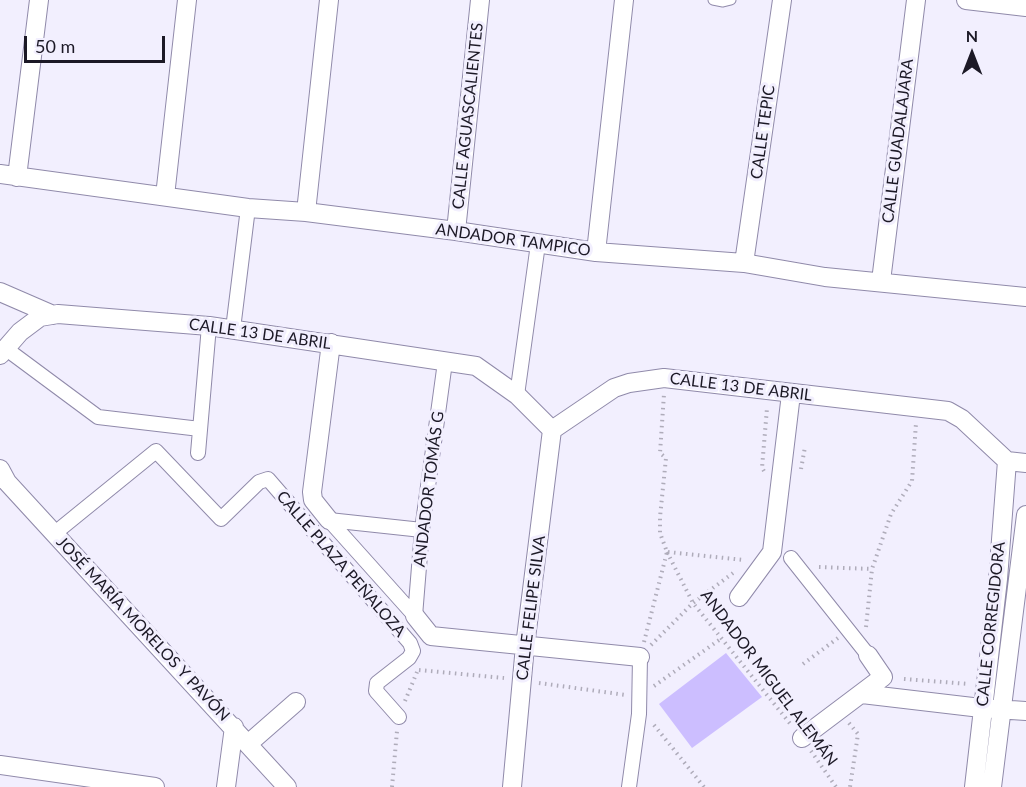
<!DOCTYPE html>
<html>
<head>
<meta charset="utf-8">
<style>
  body { margin:0 }
  #map { position:relative; width:1026px; height:787px; overflow:hidden; background:#f2effe; font-family:Lato,sans-serif }
  canvas { display:block }
  .north { position:absolute; left:942px; top:24px; width:60px; height:60px; -webkit-text-stroke:4px #f2effe; paint-order:stroke; rotate:0deg; font-size:16px; font-weight:700; line-height:24px; text-align:center; color:#1c1926 }
  .north::after { content:''; display:block; margin:auto; width:21px; height:27px; background:#1c1926; clip-path:polygon(50% 0,100% 100%,50% 72%,0 100%) }
  .scale { position:absolute; left:24px; top:36px; width:141px; height:27px; box-sizing:border-box; border:3px solid #1c1926; border-top:0; padding-left:8px; font-size:18px; line-height:21px; white-space:nowrap; color:#1c1926; -webkit-text-stroke:4px #f2effe; paint-order:stroke }
</style>
</head>
<body>
<div id="map">
<canvas width="1026" height="787"></canvas>
<div class="north">N</div>
<div class="scale">50 m</div>
</div>
<script>
const ctx = document.querySelector('canvas').getContext('2d');
ctx.lineJoin = 'round';
function fillPath(path, color) { ctx.fillStyle = color; ctx.fill(path, 'evenodd'); }
const toPath = rows => new Path2D(rows.map(r => 'M' + r).join(''));
function strokePath(path, color, width, dash) { ctx.strokeStyle = color; ctx.lineWidth = width; ctx.lineCap = dash ? 'butt' : 'round'; ctx.setLineDash(dash || []); ctx.stroke(path); }
function label(font, color, halo, rows, align = 'center') {
  ctx.font = font + ' Lato,sans-serif'; ctx.lineWidth = 6; ctx.setLineDash([]); ctx.textBaseline = 'middle'; ctx.strokeStyle = halo; ctx.fillStyle = color; for (const [text, x, y, turn = 0] of rows) {
    ctx.save(); ctx.translate(x, y); ctx.rotate((+turn || 0) * Math.PI / 180); ctx.textAlign = isNaN(turn) ? turn : align; if (halo) ctx.strokeText(text, 0, 0); ctx.fillText(text, 0, 0); ctx.restore();
  }
}
fillPath(toPath([
  [726,653,762,697,692,748,659,704]
]), '#ccbeff');
const service = toPath([
  [713,0,723,2,731,0]
]);
const pedestrian = toPath([
  [233,329,248,208],
  [5,348,98,417,200,429],
  [517,395,538,244],
  [198,453,209,326],
  [329,520,415,616],
  [329,520,422,530],
  [55,533,156,451,221,519,259,482,268,479,410,643,413,651,409,658,377,683,376,691,399,717],
  [791,558,868,655],
  [415,616,422,530,445,362],
  [629,787,639,714,640,657]
]);
const minor = toPath([
  [966,0,1026,7],
  [0,174,248,208,306,212,456,231,596,252,744,263,825,277,1026,297],
  [17,177,39,0],
  [165,196,187,0],
  [306,212,329,0],
  [456,231,480,0],
  [596,252,624,0],
  [744,263,782,0],
  [881,281,916,0],
  [0,292,53,315],
  [0,355,20,332,40,317,58,314,209,326,476,366,517,395,552,430,614,388,629,383,664,378,948,411,962,419,1007,461,1026,463],
  [0,469,7,482,287,787],
  [329,520,313,500,312,492,331,343],
  [739,597,772,552,791,394],
  [415,616,431,636,640,657],
  [862,694,981,708,1026,711],
  [802,738,883,677,868,655],
  [248,744,296,702],
  [0,765,155,787],
  [226,787,234,727],
  [512,787,525,646,552,430],
  [974,787,998,579,1007,461],
  [992,787,1026,515]
]);
strokePath(service, '#908aaa', 11);
strokePath(pedestrian, '#908aaa', 16);
strokePath(minor, '#908aaa', 20);
strokePath(toPath([
  [801,469,805,447],
  [764,471,762,468,767,408],
  [667,552,693,603,792,726],
  [668,552,744,560],
  [819,567,872,569],
  [866,627,872,569,891,514,912,481,916,423],
  [644,642,667,552,660,533,660,517,666,458,660,453,664,394],
  [651,645,693,603,733,573],
  [803,664,838,638],
  [419,670,504,678],
  [904,679,969,684],
  [539,683,626,695],
  [654,686,722,638],
  [405,701,417,672],
  [849,723,858,734,850,787],
  [654,725,704,787],
  [811,751,836,787],
  [392,787,397,731]
]), '#afacba', 4, [1.5, 4.5]);
strokePath(service, '#fff', 9);
strokePath(pedestrian, '#fff', 14);
strokePath(minor, '#fff', 18);
label('16px', '#1c1926', '#f2effe', [
  ["CALLE AGUASCALIENTES",468,116,-84],
  ["CALLE TEPIC",763,132,-82],
  ["CALLE GUADALAJARA",898,141,-83],
  ["ANDADOR TAMPICO",513,240,8],
  ["CALLE 13 DE ABRIL",260,334,8],
  ["CALLE 13 DE ABRIL",741,387,7],
  ["ANDADOR TOMÁS G",429,489,-83],
  ["CALLE PLAZA PEÑALOZA",341,564,49],
  ["CALLE FELIPE SILVA",531,608,-83],
  ["CALLE CORREGIDORA",991,624,-84],
  ["JOSÉ MARÍA MORELOS Y PAVÓN",143,629,47],
  ["ANDADOR MIGUEL ALEMÁN",769,678,53]
]);
</script>
</body>
</html>
